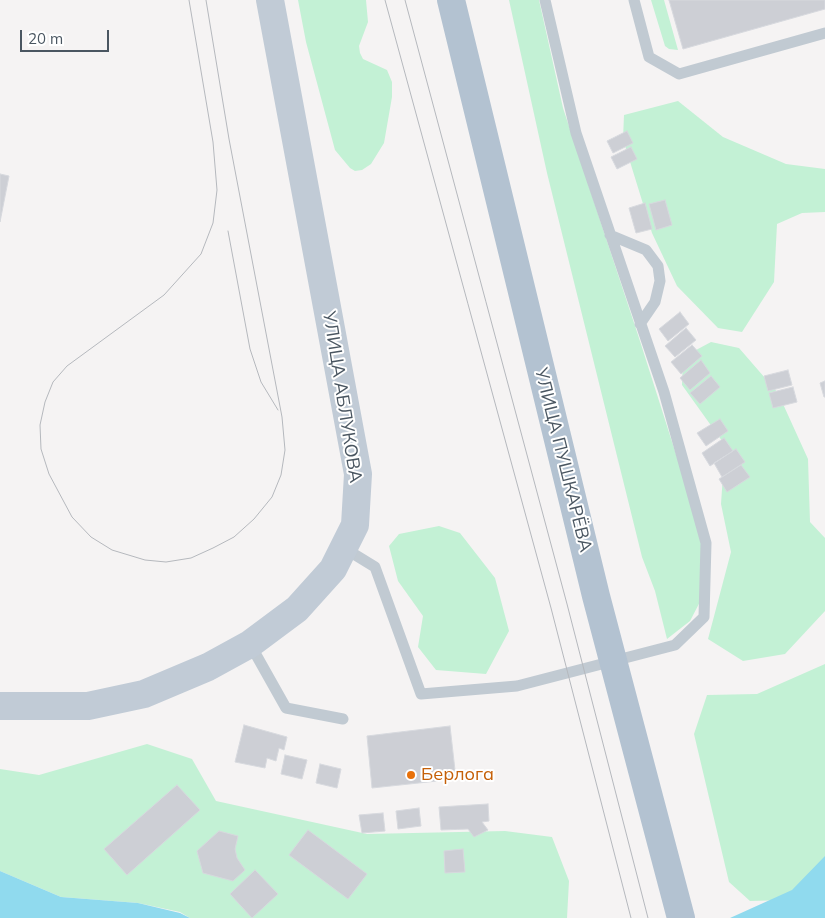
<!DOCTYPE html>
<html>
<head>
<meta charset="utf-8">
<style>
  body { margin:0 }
  #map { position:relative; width:825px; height:918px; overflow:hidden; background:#f5f3f3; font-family:Mulish,sans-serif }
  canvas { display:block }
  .scale { position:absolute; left:20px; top:30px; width:89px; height:22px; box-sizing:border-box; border:2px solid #4a5661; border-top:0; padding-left:6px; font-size:15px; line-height:18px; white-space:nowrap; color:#4a5661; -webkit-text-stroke:4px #fff; paint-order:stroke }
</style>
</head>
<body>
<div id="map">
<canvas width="825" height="918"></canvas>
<div class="scale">20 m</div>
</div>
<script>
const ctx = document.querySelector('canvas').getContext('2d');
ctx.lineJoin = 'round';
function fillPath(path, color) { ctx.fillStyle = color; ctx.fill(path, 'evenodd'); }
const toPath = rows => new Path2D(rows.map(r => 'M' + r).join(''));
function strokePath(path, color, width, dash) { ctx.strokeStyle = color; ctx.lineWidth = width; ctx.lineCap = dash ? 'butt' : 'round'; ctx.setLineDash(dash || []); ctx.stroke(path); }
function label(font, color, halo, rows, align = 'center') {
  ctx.font = font + ' Mulish,sans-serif'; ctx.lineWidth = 4; ctx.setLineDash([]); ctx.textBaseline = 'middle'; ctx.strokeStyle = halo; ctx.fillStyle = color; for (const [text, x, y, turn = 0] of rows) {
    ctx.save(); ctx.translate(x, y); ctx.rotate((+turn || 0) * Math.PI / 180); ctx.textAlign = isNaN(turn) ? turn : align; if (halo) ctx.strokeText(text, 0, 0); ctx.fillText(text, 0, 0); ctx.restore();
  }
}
fillPath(toPath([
  [298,0,366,0,368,22,359,46,360,53,363,59,387,70,392,82,392,97,384,143,371,164,362,170,355,171,350,168,335,150,306,42],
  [509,0,539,0,563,108,639,338,702,536,702,598,690,621,667,639,655,591,642,557,618,460,547,173],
  [651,0,664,0,678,50,669,49,665,46],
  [678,101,723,137,786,164,825,169,825,212,802,213,777,224,774,282,742,332,718,328,677,286,652,233,623,139,624,115],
  [711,342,739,348,778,393,808,459,810,522,825,538,825,611,785,654,743,661,708,639,731,552,721,504,725,445,682,385,683,357],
  [439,526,460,533,495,578,509,631,486,674,436,670,418,647,423,616,398,581,389,546,399,534],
  [825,664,825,860,788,900,750,901,729,882,694,734,707,695,757,694],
  [147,744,192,759,216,801,367,834,505,831,552,837,569,881,567,918,190,918,180,912,138,903,61,897,0,871,0,769,39,775]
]), '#c3f1d5');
fillPath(toPath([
  [825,856,825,918,730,918,792,890],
  [0,871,61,897,138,903,180,913,190,918,0,918]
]), '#90daee');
const building = toPath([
  [669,0,825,0,825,9,683,49,669,0],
  [627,131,633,143,613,153,607,141,627,131],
  [631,147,637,159,617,169,611,157,631,147],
  [0,174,9,176,0,222,0,174],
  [665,200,672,225,656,230,649,204,665,200],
  [645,203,652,229,636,233,629,208,645,203],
  [680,312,689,324,668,341,659,329,680,312],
  [686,328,696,340,675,357,665,346,686,328],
  [692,345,702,356,681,374,671,362,692,345],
  [701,360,710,373,690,390,680,378,701,360],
  [788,370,792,385,768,391,764,376,788,370],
  [711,376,720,387,700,404,690,393,711,376],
  [825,381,825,397,824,397,820,383,825,381],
  [793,387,797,402,773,408,769,393,793,387],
  [720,419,728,431,706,446,697,433,720,419],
  [724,438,733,451,710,466,702,453,724,438],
  [736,449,745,462,722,477,714,463,736,449],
  [741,465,750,477,727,492,719,479,741,465],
  [244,725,287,737,284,750,279,748,276,761,267,758,265,768,235,762,244,725],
  [450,726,456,779,372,788,367,736,450,726],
  [285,755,307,760,302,779,281,774,285,755],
  [320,764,341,769,337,788,316,783,320,764],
  [177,785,200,810,127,875,104,849,177,785],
  [488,804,489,821,482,822,488,830,474,837,468,829,441,830,439,807,488,804],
  [419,808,421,826,398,829,396,811,419,808],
  [383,813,385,831,362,833,359,815,383,813],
  [308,830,367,874,348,899,289,855,308,830],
  [219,831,238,836,235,849,237,858,245,870,233,881,203,873,197,851,219,831],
  [463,849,465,872,445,873,444,851,463,849],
  [255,870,278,894,252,918,230,894,255,870]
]);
fillPath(building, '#cdcfd5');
strokePath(building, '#d7d9de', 1);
strokePath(toPath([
  [634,0,649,57,679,74,825,33],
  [610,235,646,250,658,266,660,281,655,302,640,324],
  [344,548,375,567,421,694,517,686,675,645,704,617,706,543,664,392,576,133,545,0],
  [250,644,286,708,343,719]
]), '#c1cad2', 11);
strokePath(toPath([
  [0,706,88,706,144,694,208,667,250,644,297,609,333,569,355,525,358,474,270,0]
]), '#c1cbd6', 28);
strokePath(toPath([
  [451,0,596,596,681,918]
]), '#b3c2d1', 28);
strokePath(toPath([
  [189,0,213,142,217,190,213,223,201,254,164,295,67,366,53,382,45,402,40,425,41,449,49,474,72,517,91,537,112,550,145,560,166,562,191,558,213,548,234,537,254,519,272,497,281,475,285,450,282,417,229,139,206,0],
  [385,0,551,608,631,918],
  [405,0,567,604,648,918],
  [228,231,250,349,261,382,278,410]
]), '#b5b8bd', 1);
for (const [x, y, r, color] of [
  [411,775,5,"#e8710a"]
]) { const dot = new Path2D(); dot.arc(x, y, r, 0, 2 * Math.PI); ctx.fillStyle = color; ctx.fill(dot); strokePath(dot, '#fff', 2); }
label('18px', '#4a5661', '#fff', [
  ["УЛИЦА АБЛУКОВА",342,397,81],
  ["УЛИЦА ПУШКАРЁВА",563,460,76]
]);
label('18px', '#c56008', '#fff', [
  ["Берлога",421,775]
], 'left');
</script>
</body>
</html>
